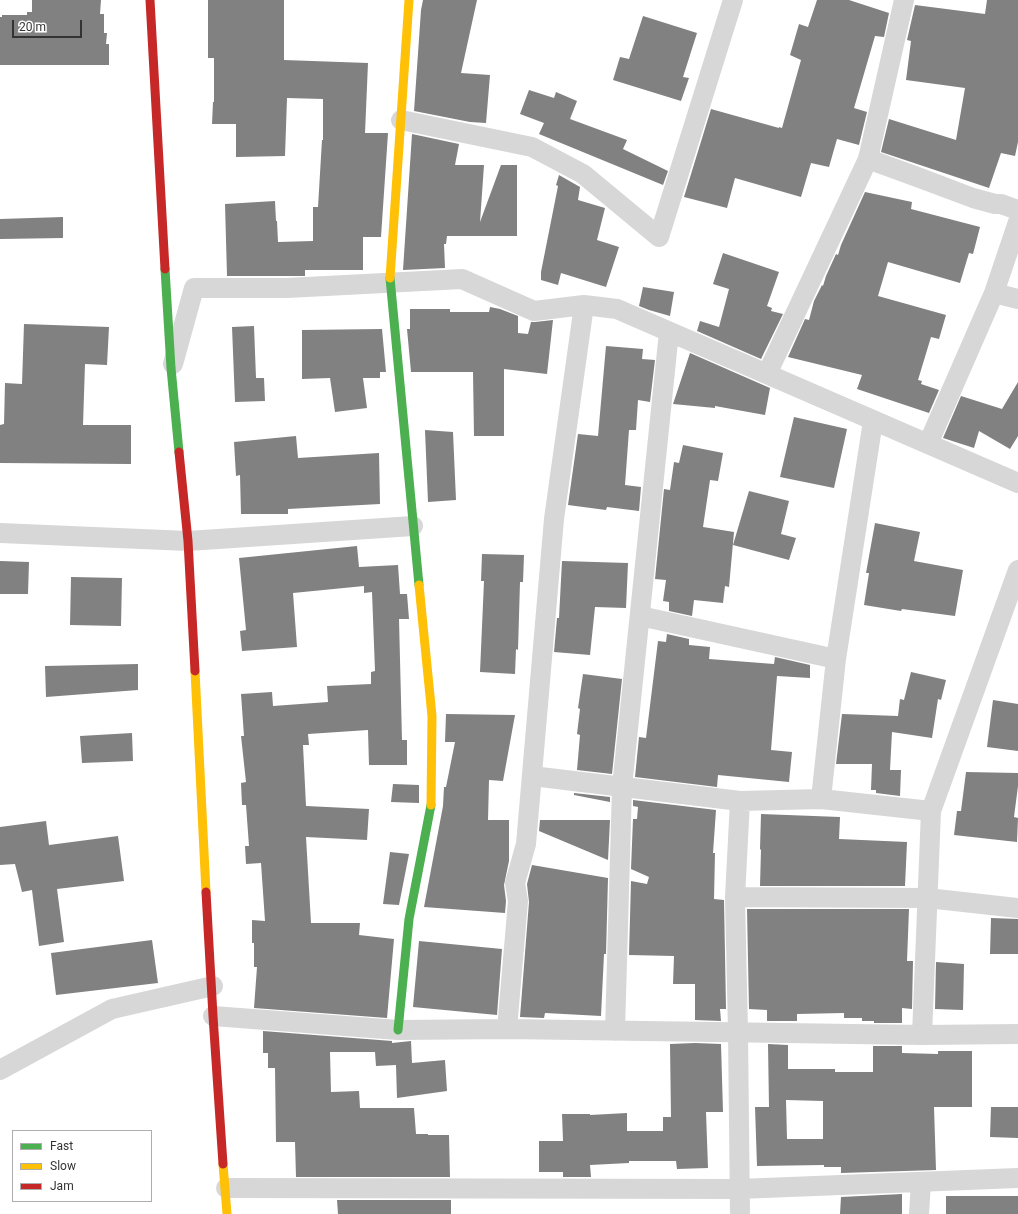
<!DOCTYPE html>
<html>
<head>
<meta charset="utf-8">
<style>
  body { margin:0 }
  #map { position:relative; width:1018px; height:1214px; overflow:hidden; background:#fff; font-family:Roboto,sans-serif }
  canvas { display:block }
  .legend { position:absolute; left:12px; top:1130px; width:140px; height:72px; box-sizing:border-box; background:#fff; border:1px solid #adadad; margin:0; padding:5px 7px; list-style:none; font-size:12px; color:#333 }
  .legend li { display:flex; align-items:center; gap:8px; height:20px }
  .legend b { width:20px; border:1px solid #adadad }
  .scale { position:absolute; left:12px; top:20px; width:70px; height:18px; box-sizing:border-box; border:2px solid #333; border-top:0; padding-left:5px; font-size:12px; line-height:14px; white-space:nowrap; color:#333; -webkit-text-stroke:3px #fff; paint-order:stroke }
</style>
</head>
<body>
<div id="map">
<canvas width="1018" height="1214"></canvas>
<ul class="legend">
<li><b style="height:5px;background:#4caf50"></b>Fast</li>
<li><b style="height:5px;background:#ffc107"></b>Slow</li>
<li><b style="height:5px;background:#c62828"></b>Jam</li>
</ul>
<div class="scale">20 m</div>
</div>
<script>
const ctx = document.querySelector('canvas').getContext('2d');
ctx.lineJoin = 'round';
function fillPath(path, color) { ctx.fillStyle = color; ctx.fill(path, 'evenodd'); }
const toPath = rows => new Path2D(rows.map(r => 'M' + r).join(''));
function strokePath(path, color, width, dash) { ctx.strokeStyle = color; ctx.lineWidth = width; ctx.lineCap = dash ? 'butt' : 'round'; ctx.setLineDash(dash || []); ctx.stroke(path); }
fillPath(toPath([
  [32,0,101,0,100,14,104,14,104,33,107,33,106,44,109,44,109,65,0,65,0,17,2,17,2,15,27,15,27,12,32,12],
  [208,0,284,0,284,60,368,63,365,133,388,133,381,237,363,237,363,270,305,270,305,276,227,276,225,204,275,201,276,221,277,221,278,242,313,241,313,207,318,207,322,140,323,140,323,99,287,98,285,156,236,157,236,124,212,124,213,102,214,102,214,58,208,58],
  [423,0,477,0,461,73,490,75,486,123,470,122,414,111,421,10],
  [817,0,849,0,889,13,884,37,875,36,854,108,867,112,859,145,837,139,829,167,811,163,801,197,735,178,727,208,684,197,711,109,779,128,779,127,782,128,801,60,790,55,799,24,808,27],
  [987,0,1018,0,1018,142,1015,156,1001,153,989,188,881,152,889,119,956,140,965,88,906,80,911,41,907,40,915,5,985,14],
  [643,16,697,33,683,77,689,78,681,101,613,80,620,57,629,59],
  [529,90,554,98,556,92,577,101,570,119,627,140,623,149,668,171,663,185,539,134,544,123,520,114],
  [412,134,459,144,455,165,484,165,480,222,501,165,517,165,517,236,447,236,446,244,444,244,445,268,403,270],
  [559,175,580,187,578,200,605,208,597,240,619,247,606,287,561,273,558,285,541,280,541,272,558,186,556,185],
  [865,192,912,202,911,209,980,227,973,254,969,253,960,283,888,262,878,296,946,315,939,339,931,337,918,380,922,381,921,384,939,390,929,413,857,389,862,375,788,357,805,319,809,320,814,301,822,285,823,286,826,276,836,254,838,255,841,245],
  [63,217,63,238,0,239,0,219],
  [723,253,779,272,767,306,772,308,771,311,783,314,761,359,697,331,700,321,719,327,729,289,713,284],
  [643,287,674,292,670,316,649,310,639,306],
  [490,307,500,309,518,316,518,333,528,334,531,322,535,322,553,320,547,374,504,369,504,436,474,436,473,372,411,372,407,329,410,329,410,309,450,309,450,312,489,312],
  [24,324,109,327,107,365,85,364,83,425,131,425,131,464,0,463,0,425,4,424,5,383,22,384],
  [254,326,256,378,264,378,265,401,235,402,232,327],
  [382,329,386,372,380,372,380,378,363,378,367,408,335,412,330,378,302,379,302,330],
  [606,346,643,349,642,359,655,360,650,402,638,400,636,430,629,430,625,485,641,487,639,511,607,507,606,510,568,505,578,434,598,436],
  [690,353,770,388,765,415,715,406,715,408,673,404],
  [1018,382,1018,436,1010,449,979,431,974,448,943,438,961,396,1002,409],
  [794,417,847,429,834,488,780,477],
  [425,430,453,432,456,500,428,502],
  [296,436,298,458,379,453,380,504,288,509,288,514,241,514,240,475,236,476,234,442],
  [683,445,723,453,718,481,710,480,703,527,734,532,729,587,725,586,723,603,694,600,692,616,669,611,669,602,663,601,666,580,655,579,664,489,670,490,674,462,679,463],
  [749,491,789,501,781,534,796,538,789,560,733,545],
  [875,523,920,532,914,561,963,570,955,616,902,609,901,611,864,605,869,573,866,573],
  [357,546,359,567,398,565,400,594,407,594,409,619,399,619,402,740,407,740,407,765,369,765,368,730,308,734,309,745,303,745,306,806,369,809,367,840,306,837,311,923,360,923,359,935,394,939,387,1018,254,1008,257,967,254,967,254,943,252,943,252,920,265,921,261,863,246,864,245,846,249,846,246,805,242,805,241,783,246,782,241,736,244,736,241,694,272,692,273,706,328,702,327,686,371,684,371,672,375,671,372,592,364,593,364,586,293,593,297,647,242,651,240,631,246,630,239,558],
  [482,554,524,555,523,582,520,582,518,650,516,649,515,674,480,672,484,581,481,581],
  [0,561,29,562,28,594,0,594],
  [562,561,628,563,626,608,595,607,590,655,554,652,557,618,559,618],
  [71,577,122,578,121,626,70,625],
  [667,634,689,639,689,645,710,647,709,659,774,664,775,657,810,665,810,678,777,676,771,750,792,752,789,782,718,775,717,787,635,777,639,737,646,738,658,641,666,642],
  [138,664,138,690,46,697,45,666],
  [911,672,946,680,941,700,938,699,932,738,892,732,890,770,901,770,900,796,876,793,876,790,871,790,872,764,836,764,842,714,898,716,900,699,904,700],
  [583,674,622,679,612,774,577,770,580,735,577,734,580,709,578,708],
  [993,700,1018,704,1018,751,987,747],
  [446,714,515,715,503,781,489,780,488,820,509,820,509,861,504,885,506,901,505,913,424,907,443,806,444,787,446,787,455,742,445,742],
  [132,733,133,761,82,763,80,736],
  [966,772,1018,773,1018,786,1014,817,1018,818,1017,842,954,835,957,811,961,811],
  [393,784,419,785,419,803,391,802],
  [574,793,610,797,610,802,574,795],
  [633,800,716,810,713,853,715,853,714,899,724,900,726,1009,720,1009,721,1021,695,1020,695,984,673,984,674,956,629,955,631,881,647,884,649,877,631,869,633,819,637,819,638,807,633,806],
  [761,814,840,817,839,839,907,842,905,886,760,886,761,850,760,849],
  [540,820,610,820,608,860,539,831],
  [46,821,49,845,118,836,124,881,57,889,64,942,39,946,32,890,22,892,15,864,0,865,0,827],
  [390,852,409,854,399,905,383,904],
  [532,865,608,878,606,954,604,954,601,1016,545,1013,544,1018,520,1017,529,902,527,884],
  [747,909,909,909,907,961,913,961,912,1009,902,1008,902,1023,874,1023,874,1021,862,1021,862,1018,844,1018,844,1013,797,1014,797,1021,767,1021,767,1010,749,1009],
  [991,918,1018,919,1018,954,990,954],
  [152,940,158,983,56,995,51,953],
  [419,941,502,949,497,1015,413,1007],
  [936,962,964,964,963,1010,935,1009],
  [263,1031,392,1041,392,1043,411,1041,412,1063,445,1060,447,1091,397,1098,396,1065,376,1066,375,1052,330,1052,331,1092,359,1091,360,1108,414,1108,416,1134,428,1134,428,1135,449,1135,450,1177,296,1177,295,1142,276,1142,275,1068,268,1068,268,1053,263,1053],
  [695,1043,721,1044,723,1112,706,1112,708,1168,677,1169,676,1161,629,1161,629,1163,590,1165,591,1177,563,1177,563,1172,539,1172,539,1141,563,1141,562,1114,590,1114,590,1115,627,1113,627,1131,663,1131,663,1117,671,1117,670,1044],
  [768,1044,788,1045,788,1069,835,1069,835,1072,873,1072,873,1046,902,1046,902,1053,938,1054,938,1051,972,1051,972,1107,934,1107,936,1170,841,1173,841,1167,824,1167,824,1165,757,1166,755,1107,769,1107],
  [786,1100,823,1101,823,1139,787,1139],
  [991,1107,1018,1107,1018,1138,990,1137],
  [902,1194,902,1214,840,1214,841,1197],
  [946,1196,1018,1196,1018,1214,946,1214],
  [337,1200,451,1200,451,1214,338,1214]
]), '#818181');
strokePath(toPath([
  [401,120,532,147,583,174,659,237,733,0],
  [868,159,920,178,973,198,995,204,1001,204,1018,210],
  [994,293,1018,299],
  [173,364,194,288,287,288,462,279,534,311,584,305,617,309,1018,483],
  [767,374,868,159,904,0],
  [928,444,994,293,1018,222],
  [0,533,188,541,413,526],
  [640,616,836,659],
  [532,776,740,801,821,799,931,811],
  [821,799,836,659,873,421],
  [735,897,927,898,1018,908],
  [213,1016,398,1030,507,1029,922,1035,1018,1034],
  [507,1029,518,901,515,883,526,844,554,519,584,305],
  [615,1031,622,787,669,332],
  [922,1035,931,811,1018,570],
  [0,1070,112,1009,213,986],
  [226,1188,739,1189,1018,1178],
  [740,1214,738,1032,735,897,740,801],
  [919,1214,921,1182]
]), '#d7d7d7', 20);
strokePath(toPath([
  [165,269,171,368,179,452],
  [390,278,419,585],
  [398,1030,409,919,431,805]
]), '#4caf50', 9);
strokePath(toPath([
  [390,278,409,0],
  [419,585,432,716,431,805],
  [195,671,206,892],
  [223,1164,227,1214]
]), '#ffc107', 9);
strokePath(toPath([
  [150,0,165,269],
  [179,452,188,541,195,671],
  [206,892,213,1016,223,1164]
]), '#c62828', 9);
</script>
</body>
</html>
